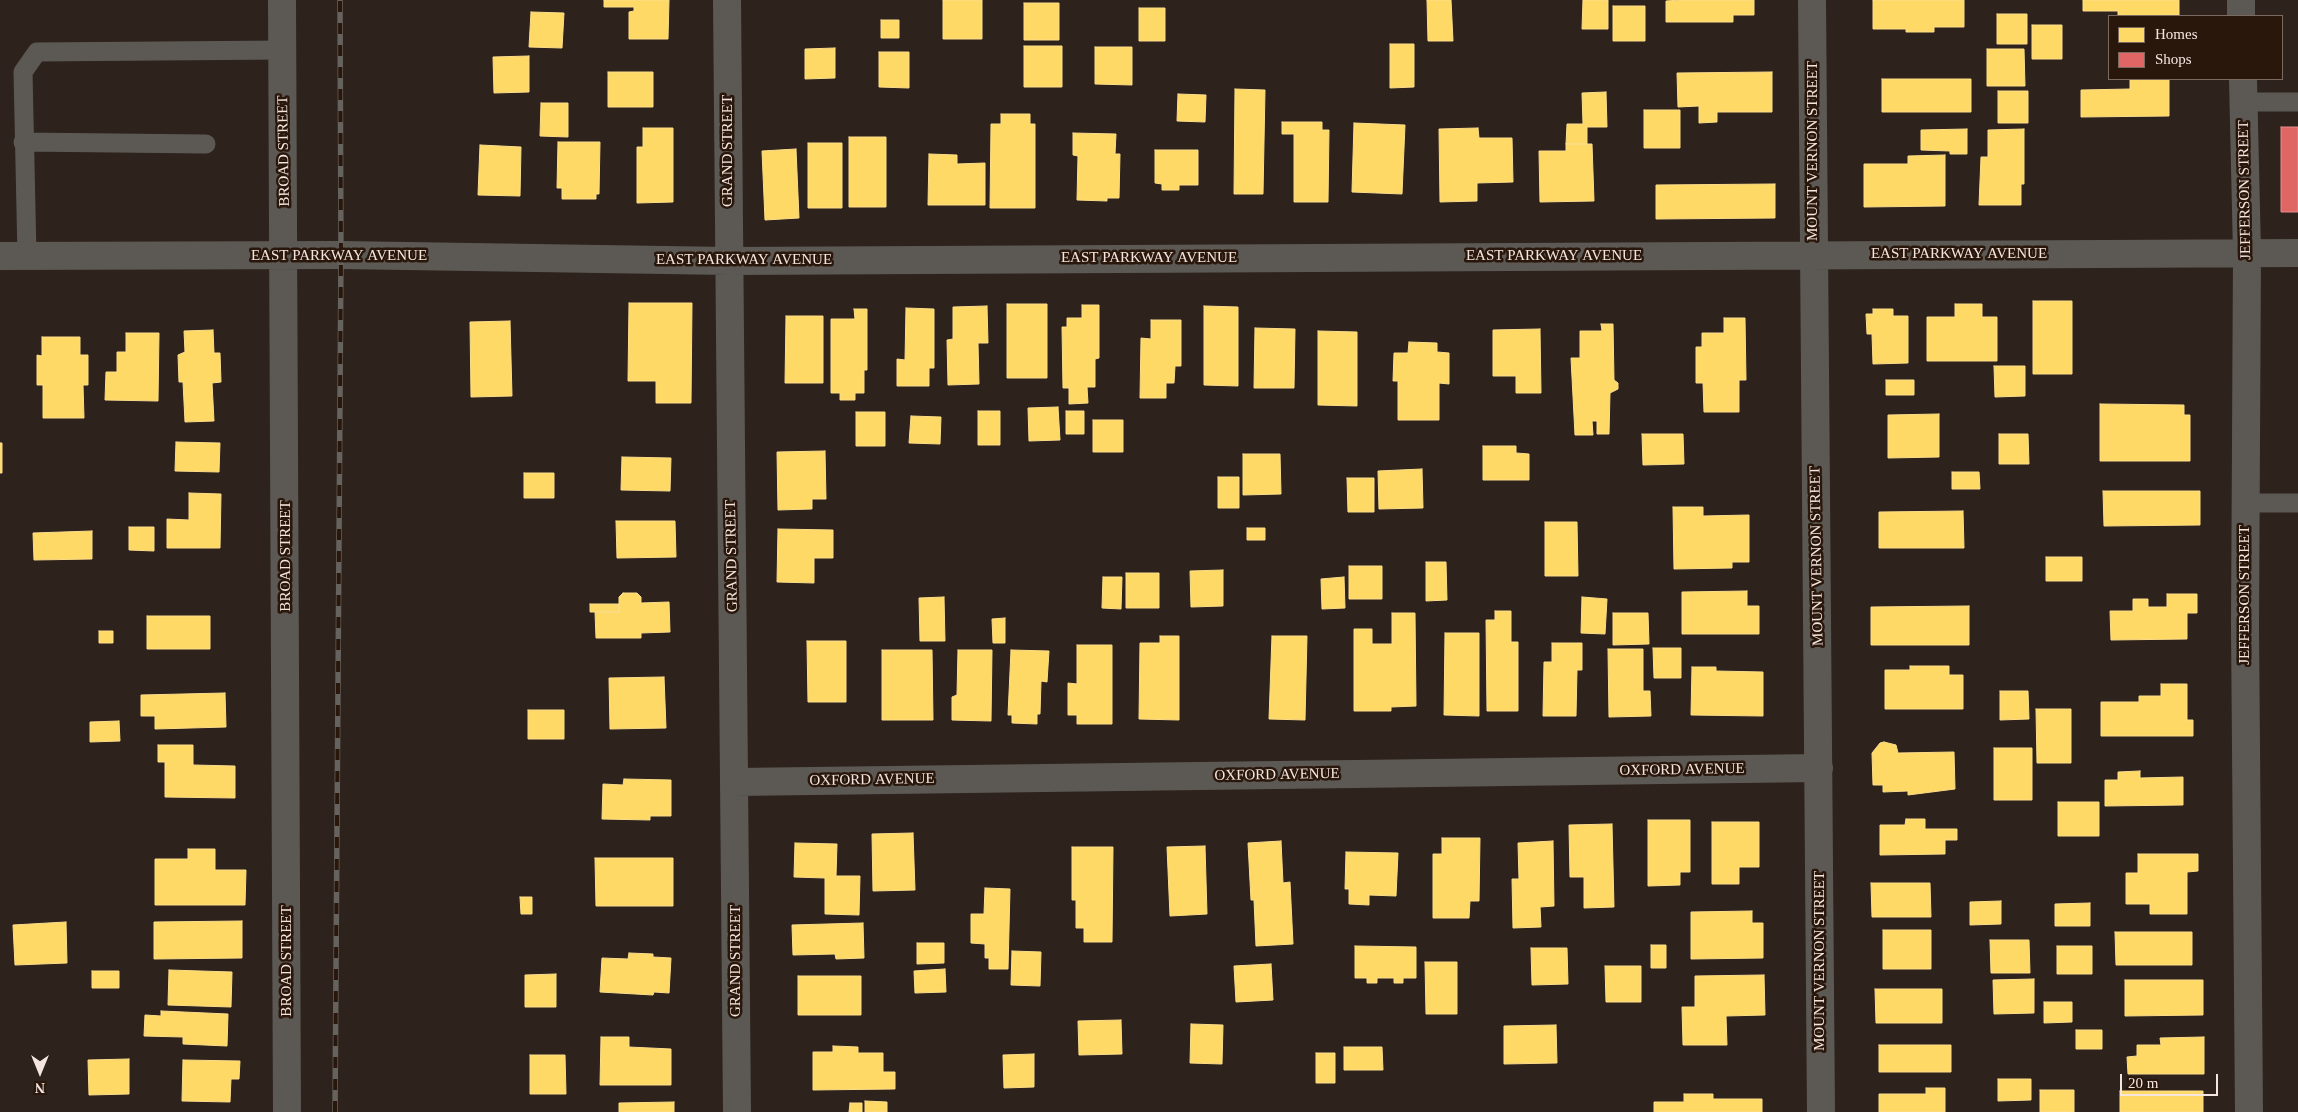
<!DOCTYPE html>
<html>
<head>
<meta charset="utf-8">
<style>
  body { margin:0 }
  #map { position:relative; width:2298px; height:1112px; overflow:hidden; background:#2d221c; font-family:Georgia,serif }
  canvas { display:block }
  .legend { position:absolute; left:2108px; top:15px; width:175px; height:65px; box-sizing:border-box; background:#2a170c; border:1px solid #7b6a60; margin:0; padding:6px 9px; list-style:none; font-size:15px; color:#f4e6df }
  .legend li { display:flex; align-items:center; gap:10px; height:25px }
  .legend b { width:25px; border:1px solid #7b6a60 }
  .north { position:absolute; left:15px; top:1047px; width:50px; height:50px; -webkit-text-stroke:4px #2a170c; paint-order:stroke; rotate:180deg; font-size:14px; font-weight:700; line-height:20px; text-align:center; color:#f4e6df }
  .north::after { content:''; display:block; margin:auto; width:18px; height:22px; background:#f4e6df; clip-path:polygon(50% 0,100% 100%,50% 72%,0 100%) }
  .scale { position:absolute; left:2120px; top:1074px; width:98px; height:22px; box-sizing:border-box; border:2px solid #f4e6df; border-top:0; padding-left:6px; font-size:15px; line-height:18px; white-space:nowrap; color:#f4e6df; -webkit-text-stroke:4px #2a170c; paint-order:stroke }
</style>
</head>
<body>
<div id="map">
<canvas width="2298" height="1112"></canvas>
<ul class="legend">
<li><b style="height:14px;background:#ffd966"></b>Homes</li>
<li><b style="height:14px;background:#e06666"></b>Shops</li>
</ul>
<div class="north">N</div>
<div class="scale">20 m</div>
</div>
<script>
const ctx = document.querySelector('canvas').getContext('2d');
ctx.lineJoin = 'round';
function fillPath(path, color) { ctx.fillStyle = color; ctx.fill(path, 'evenodd'); }
const toPath = rows => new Path2D(rows.map(r => 'M' + r).join(''));
function strokePath(path, color, width, dash) { ctx.strokeStyle = color; ctx.lineWidth = width; ctx.lineCap = dash ? 'butt' : 'round'; ctx.setLineDash(dash || []); ctx.stroke(path); }
function label(font, color, halo, rows, align = 'center') {
  ctx.font = font + ' Georgia,serif'; ctx.lineWidth = 5; ctx.setLineDash([]); ctx.textBaseline = 'middle'; ctx.strokeStyle = halo; ctx.fillStyle = color; for (const [text, x, y, turn = 0] of rows) {
    ctx.save(); ctx.translate(x, y); ctx.rotate((+turn || 0) * Math.PI / 180); ctx.textAlign = isNaN(turn) ? turn : align; if (halo) ctx.strokeText(text, 0, 0); ctx.fillText(text, 0, 0); ctx.restore();
  }
}
const homes = toPath([
  [604,0,669,0,668,39,629,39,629,12,634,11,634,7,604,7,604,0],
  [943,0,982,0,982,39,943,39,943,0],
  [1427,0,1451,0,1453,41,1428,41,1427,0],
  [1583,0,1608,0,1608,29,1582,29,1583,0],
  [1680,0,1754,0,1754,15,1733,15,1733,22,1666,22,1666,1,1680,0],
  [1873,0,1964,0,1964,27,1934,27,1934,32,1906,32,1906,29,1873,29,1873,0],
  [2083,0,2179,0,2179,15,2118,16,2118,11,2083,11,2083,0],
  [1024,3,1059,3,1059,40,1024,40,1024,3],
  [1613,6,1645,6,1645,41,1613,41,1613,6],
  [1139,8,1165,8,1165,41,1139,41,1139,8],
  [531,12,564,13,562,48,529,47,531,12],
  [1997,14,2027,14,2027,44,1997,44,1997,14],
  [881,20,899,20,899,38,881,38,881,20],
  [2032,25,2062,25,2062,59,2032,59,2032,25],
  [1390,44,1414,44,1414,87,1390,88,1390,44],
  [1024,46,1062,46,1062,87,1024,87,1024,46],
  [1095,47,1132,47,1132,85,1095,84,1095,47],
  [835,48,835,78,805,79,805,49,835,48],
  [1987,49,2024,49,2025,86,1987,86,1987,49],
  [879,52,909,52,909,88,879,87,879,52],
  [529,56,529,92,494,93,493,57,529,56],
  [608,72,653,72,653,107,608,107,608,72],
  [1772,72,1772,112,1717,112,1717,122,1699,123,1699,106,1678,107,1677,73,1772,72],
  [1882,79,1971,79,1971,112,1882,112,1882,79],
  [2130,79,2169,79,2169,116,2081,117,2081,90,2130,89,2130,79],
  [1235,89,1265,90,1263,194,1234,194,1235,89],
  [1998,91,2028,91,2028,123,1998,123,1998,91],
  [1606,92,1607,127,1587,127,1587,144,1566,144,1567,124,1583,124,1582,93,1606,92],
  [1178,94,1206,95,1205,122,1177,121,1178,94],
  [541,103,568,103,568,137,540,136,541,103],
  [1644,110,1680,110,1680,148,1644,148,1644,110],
  [1001,114,1030,114,1030,124,1035,124,1035,208,990,208,991,124,1001,124,1001,114],
  [1282,122,1322,122,1322,130,1329,130,1328,202,1294,202,1294,134,1282,134,1282,122],
  [1354,123,1405,125,1402,194,1352,192,1354,123],
  [643,128,673,128,673,202,637,203,637,147,643,147,643,128],
  [1478,128,1479,138,1512,138,1513,182,1477,183,1477,201,1440,202,1439,129,1478,128],
  [1967,129,1967,154,1950,154,1950,151,1921,150,1921,130,1967,129],
  [2024,129,2024,184,2021,184,2021,205,1979,205,1981,157,1988,157,1988,130,2024,129],
  [1073,133,1116,134,1115,154,1120,154,1119,198,1107,198,1107,201,1077,200,1078,156,1073,155,1073,133],
  [849,137,886,137,886,207,849,207,849,137],
  [558,142,600,142,599,194,596,194,596,199,562,199,562,188,557,188,558,142],
  [808,143,842,143,842,208,808,208,808,143],
  [1566,144,1592,144,1594,201,1540,202,1539,151,1566,151,1566,144],
  [480,145,521,147,520,196,478,195,480,145],
  [796,149,799,218,765,220,762,151,796,149],
  [1155,150,1198,150,1198,185,1179,185,1179,190,1162,190,1162,184,1155,183,1155,150],
  [929,154,957,155,957,164,985,163,985,205,928,205,929,154],
  [1945,155,1945,206,1864,207,1864,164,1908,164,1908,156,1945,155],
  [1775,184,1775,218,1656,219,1656,185,1775,184],
  [2033,301,2072,301,2072,374,2033,374,2033,301],
  [629,303,692,303,691,403,656,403,656,381,628,381,629,303],
  [1007,304,1047,304,1047,378,1007,378,1007,304],
  [1955,304,1982,304,1982,317,1997,317,1997,361,1927,361,1927,317,1955,317,1955,304],
  [1082,305,1099,305,1099,358,1095,359,1095,387,1087,387,1088,403,1069,404,1069,388,1063,388,1062,327,1067,327,1067,318,1082,318,1082,305],
  [987,306,988,343,978,343,979,384,948,385,947,340,953,339,953,307,987,306],
  [1204,306,1238,307,1238,386,1204,385,1204,306],
  [906,308,934,309,934,368,929,368,929,386,897,386,897,359,905,360,906,308],
  [854,309,867,309,867,370,864,370,864,393,855,393,855,400,840,400,840,393,831,393,831,319,855,319,854,309],
  [1873,309,1893,309,1893,316,1908,316,1908,363,1873,364,1872,334,1867,334,1866,314,1873,314,1873,309],
  [786,316,823,316,823,383,785,383,786,316],
  [1724,318,1745,318,1746,380,1739,380,1739,412,1704,412,1703,383,1696,383,1696,347,1702,347,1702,333,1724,333,1724,318],
  [1151,320,1181,320,1181,366,1175,366,1174,383,1166,383,1166,398,1140,398,1141,338,1151,339,1151,320],
  [510,321,512,396,471,397,470,322,510,321],
  [1601,324,1613,324,1614,380,1618,383,1618,389,1610,393,1609,434,1597,434,1597,421,1592,421,1593,435,1575,435,1571,358,1580,358,1580,331,1602,331,1601,324],
  [1255,328,1295,329,1294,388,1254,388,1255,328],
  [1540,329,1541,393,1516,393,1516,376,1493,376,1493,330,1540,329],
  [213,330,214,353,220,353,221,382,212,383,214,421,185,422,183,382,179,382,178,355,185,352,184,331,213,330],
  [1318,331,1357,332,1357,406,1318,405,1318,331],
  [126,333,159,333,158,401,105,400,106,372,117,372,117,352,126,352,126,333],
  [42,337,80,337,80,355,88,355,88,385,83,385,84,418,43,418,43,385,37,385,37,355,42,356,42,337],
  [1409,342,1437,343,1437,352,1449,353,1449,384,1439,383,1439,420,1398,420,1398,381,1393,381,1394,353,1408,353,1409,342],
  [1994,366,2025,366,2025,396,1995,397,1994,366],
  [1886,380,1914,380,1914,395,1886,395,1886,380],
  [2100,404,2184,405,2184,415,2190,415,2190,461,2100,461,2100,404],
  [1058,407,1060,440,1029,441,1028,408,1058,407],
  [978,411,1000,411,1000,445,978,445,978,411],
  [1066,411,1084,411,1084,434,1066,434,1066,411],
  [856,412,885,412,885,446,856,446,856,412],
  [1939,414,1939,457,1888,458,1888,415,1939,414],
  [911,416,941,417,940,444,909,443,911,416],
  [1093,420,1123,420,1123,452,1093,452,1093,420],
  [1642,434,1683,434,1684,464,1643,465,1642,434],
  [1999,434,2028,434,2029,464,1999,464,1999,434],
  [176,442,220,443,219,472,175,471,176,442],
  [0,443,2,443,2,473,0,473,0,443],
  [1483,446,1516,446,1516,453,1529,454,1529,480,1483,480,1483,446],
  [825,451,826,499,812,499,812,509,778,510,777,452,825,451],
  [1243,454,1280,454,1281,494,1243,495,1243,454],
  [622,457,671,458,670,491,621,490,622,457],
  [1422,469,1423,508,1379,509,1378,471,1422,469],
  [1952,472,1979,472,1980,489,1952,489,1952,472],
  [524,473,554,473,554,498,524,498,524,473],
  [1218,477,1239,477,1239,508,1218,508,1218,477],
  [1347,478,1374,478,1374,512,1348,512,1347,478],
  [2103,491,2200,491,2200,525,2104,526,2103,491],
  [189,493,221,494,220,548,167,548,167,519,189,520,189,493],
  [1673,507,1703,507,1703,516,1749,515,1749,562,1732,562,1732,568,1674,569,1673,507],
  [1963,511,1964,548,1879,548,1879,512,1963,511],
  [616,521,675,521,676,557,617,558,616,521],
  [1545,522,1577,522,1578,576,1545,576,1545,522],
  [129,527,154,527,154,551,129,550,129,527],
  [1247,528,1265,528,1265,540,1247,540,1247,528],
  [778,529,833,530,833,558,814,558,814,583,777,582,778,529],
  [92,531,92,559,34,560,33,533,92,531],
  [2046,557,2082,557,2082,581,2046,581,2046,557],
  [1426,562,1446,562,1447,600,1426,601,1426,562],
  [1349,566,1382,566,1382,599,1349,599,1349,566],
  [1223,570,1223,606,1191,607,1190,571,1223,570],
  [1126,573,1159,573,1159,608,1126,608,1126,573],
  [1103,577,1122,577,1121,609,1102,608,1103,577],
  [1344,577,1345,608,1322,609,1321,579,1344,577],
  [1747,591,1747,606,1759,606,1759,634,1682,634,1682,592,1747,591],
  [623,593,637,593,641,597,641,603,669,602,670,632,641,633,641,638,596,638,595,612,619,612,619,597,623,593],
  [2167,594,2197,594,2197,613,2187,613,2187,639,2111,640,2110,611,2133,611,2133,599,2148,599,2148,607,2167,607,2167,594],
  [944,597,945,641,920,641,919,598,944,597],
  [1582,597,1607,599,1605,634,1581,633,1582,597],
  [590,604,619,604,619,612,590,612,590,604],
  [1969,606,1969,645,1871,645,1871,607,1969,606],
  [1495,611,1511,611,1511,642,1518,642,1518,711,1487,711,1486,620,1495,620,1495,611],
  [1392,613,1415,613,1416,706,1391,707,1391,711,1354,711,1354,629,1372,629,1372,644,1392,644,1392,613],
  [1613,613,1648,613,1649,644,1613,645,1613,613],
  [147,616,210,616,210,649,147,649,147,616],
  [1005,618,1005,643,993,643,992,619,1005,618],
  [99,631,113,631,113,643,99,643,99,631],
  [1445,633,1479,633,1479,716,1444,715,1445,633],
  [1160,636,1179,636,1179,720,1139,719,1140,643,1160,643,1160,636],
  [1272,636,1307,636,1305,720,1269,719,1272,636],
  [807,641,846,641,846,702,808,702,807,641],
  [1552,643,1582,643,1582,670,1577,670,1576,716,1543,716,1544,662,1552,662,1552,643],
  [1077,645,1112,645,1112,724,1077,724,1077,715,1068,715,1068,683,1077,684,1077,645],
  [1653,648,1681,648,1681,678,1654,678,1653,648],
  [1608,649,1643,649,1643,691,1650,691,1651,716,1609,717,1608,649],
  [882,650,932,650,933,720,882,720,882,650],
  [958,650,992,650,991,721,952,720,952,697,957,695,958,650],
  [1011,650,1049,651,1047,682,1041,681,1040,714,1037,714,1037,724,1012,723,1012,715,1008,715,1011,650],
  [1910,666,1949,666,1949,675,1963,675,1963,709,1885,709,1885,670,1910,670,1910,666],
  [1692,667,1716,667,1716,671,1763,672,1763,716,1691,715,1692,667],
  [664,677,666,728,610,729,609,678,664,677],
  [2161,684,2187,684,2187,720,2193,720,2193,736,2101,736,2101,702,2139,702,2139,696,2161,696,2161,684],
  [2000,691,2028,691,2029,719,2000,720,2000,691],
  [225,693,226,727,155,729,155,716,141,716,141,695,225,693],
  [2036,709,2071,709,2071,763,2037,763,2036,709],
  [528,710,564,710,564,739,528,739,528,710],
  [119,721,120,741,90,742,90,722,119,721],
  [1884,742,1896,745,1898,753,1954,752,1955,789,1908,795,1908,791,1883,792,1883,785,1873,785,1872,753,1880,743,1884,742],
  [158,745,193,745,193,765,235,766,235,798,165,797,165,762,158,762,158,745],
  [1994,748,2032,748,2032,800,1994,800,1994,748],
  [2140,771,2140,778,2183,777,2183,805,2105,806,2105,780,2118,780,2118,772,2140,771],
  [624,779,671,780,671,816,650,816,650,820,602,819,603,784,623,785,624,779],
  [2058,802,2099,802,2099,836,2058,836,2058,802],
  [1906,819,1925,819,1925,829,1957,829,1957,840,1945,840,1945,854,1880,855,1880,825,1905,825,1906,819],
  [1648,820,1690,820,1690,872,1680,872,1680,885,1648,886,1648,820],
  [1712,822,1759,822,1759,867,1739,867,1739,884,1712,884,1712,822],
  [1612,824,1614,907,1584,908,1584,877,1570,877,1569,825,1612,824],
  [913,833,915,890,873,891,872,834,913,833],
  [1442,838,1480,838,1479,901,1470,901,1469,918,1433,918,1433,854,1442,854,1442,838],
  [1281,841,1283,883,1290,882,1293,944,1256,946,1254,900,1251,900,1248,843,1281,841],
  [1553,841,1554,906,1540,907,1541,927,1513,928,1512,879,1519,879,1518,843,1553,841],
  [795,843,837,844,836,876,860,876,859,915,825,914,825,878,794,877,795,843],
  [1205,846,1207,914,1170,916,1167,847,1205,846],
  [1072,847,1113,847,1112,942,1084,942,1084,928,1076,928,1076,900,1072,900,1072,847],
  [188,849,215,849,215,870,246,870,245,905,155,905,155,859,188,859,188,849],
  [1346,852,1398,853,1396,896,1369,895,1369,905,1349,904,1349,889,1345,889,1346,852],
  [2138,854,2198,854,2198,871,2187,872,2187,914,2150,914,2150,904,2126,904,2126,873,2138,873,2138,854],
  [595,858,673,858,673,906,596,906,595,858],
  [1871,883,1930,883,1931,917,1872,917,1871,883],
  [985,888,1010,889,1008,969,989,969,989,958,985,958,985,944,971,943,971,914,984,914,985,888],
  [520,897,532,897,532,914,521,914,520,897],
  [2001,901,2001,924,1970,925,1970,902,2001,901],
  [2090,903,2090,926,2055,926,2055,904,2090,903],
  [1752,911,1752,923,1763,923,1763,958,1691,959,1691,912,1752,911],
  [242,921,242,958,154,959,154,922,242,921],
  [66,922,67,963,15,965,13,925,66,922],
  [863,923,864,958,836,959,835,954,793,955,792,925,863,923],
  [1883,930,1931,930,1931,969,1883,969,1883,930],
  [2115,932,2192,932,2192,965,2116,965,2115,932],
  [1990,940,2029,940,2030,973,1991,973,1990,940],
  [917,943,944,943,944,963,917,964,917,943],
  [1651,945,1666,945,1666,968,1651,968,1651,945],
  [1355,946,1416,947,1416,978,1403,978,1403,983,1394,983,1394,978,1377,978,1377,983,1367,983,1367,978,1355,978,1355,946],
  [2057,946,2092,946,2092,974,2057,974,2057,946],
  [1531,948,1567,948,1568,984,1532,985,1531,948],
  [1012,951,1041,952,1040,986,1011,985,1012,951],
  [629,953,653,954,653,957,671,958,669,993,654,992,653,995,600,992,602,958,628,959,629,953],
  [1425,962,1457,962,1457,1014,1426,1014,1425,962],
  [1271,964,1273,1000,1236,1002,1234,966,1271,964],
  [1605,966,1641,966,1641,1002,1606,1002,1605,966],
  [945,969,946,992,915,993,914,971,945,969],
  [169,970,232,972,231,1007,168,1005,169,970],
  [92,971,119,971,119,988,92,988,92,971],
  [556,974,556,1007,525,1007,525,975,556,974],
  [1764,975,1765,1015,1726,1016,1727,1045,1683,1045,1682,1007,1695,1007,1695,976,1764,975],
  [798,976,861,976,861,1015,798,1015,798,976],
  [2034,979,2034,1013,1994,1014,1993,980,2034,979],
  [2125,980,2203,980,2203,1015,2125,1016,2125,980],
  [1875,989,1942,989,1942,1023,1876,1023,1875,989],
  [2044,1002,2072,1002,2072,1022,2044,1023,2044,1002],
  [161,1011,228,1014,227,1046,183,1044,183,1037,144,1036,145,1015,161,1016,161,1011],
  [1121,1020,1122,1054,1079,1055,1078,1021,1121,1020],
  [1191,1024,1223,1025,1222,1064,1190,1063,1191,1024],
  [1556,1025,1557,1063,1504,1064,1504,1026,1556,1025],
  [2076,1030,2102,1030,2102,1049,2076,1049,2076,1030],
  [601,1037,629,1037,629,1047,671,1049,671,1085,600,1085,601,1037],
  [2204,1037,2204,1074,2128,1074,2127,1057,2137,1056,2137,1045,2161,1045,2160,1038,2204,1037],
  [1879,1045,1951,1045,1951,1072,1879,1072,1879,1045],
  [833,1046,858,1047,858,1053,883,1053,883,1072,895,1072,895,1089,813,1090,813,1052,833,1052,833,1046],
  [1344,1047,1382,1047,1383,1070,1344,1070,1344,1047],
  [1316,1053,1335,1053,1335,1083,1316,1083,1316,1053],
  [1034,1054,1034,1087,1004,1088,1003,1055,1034,1054],
  [530,1055,565,1055,566,1094,530,1094,530,1055],
  [129,1059,129,1094,89,1095,88,1060,129,1059],
  [183,1060,240,1061,239,1079,231,1079,230,1102,182,1101,183,1060],
  [1998,1079,2031,1079,2031,1100,1998,1101,1998,1079],
  [1926,1088,1945,1088,1945,1112,1879,1112,1879,1094,1926,1094,1926,1088],
  [2040,1090,2074,1090,2074,1112,2040,1112,2040,1090],
  [2120,1091,2203,1091,2203,1112,2120,1112,2120,1091],
  [1684,1094,1713,1094,1713,1099,1762,1099,1762,1112,1654,1112,1654,1102,1684,1102,1684,1094],
  [865,1101,887,1102,887,1112,865,1112,865,1101],
  [674,1102,674,1112,619,1112,619,1103,674,1102],
  [850,1103,862,1103,862,1112,849,1112,850,1103]
]);
fillPath(homes, '#ffd966');
strokePath(homes, '#fcdd8a', 1);
const shops = toPath([
  [2281,127,2298,127,2298,212,2281,212,2281,127]
]);
fillPath(shops, '#e06666');
strokePath(shops, '#e68c8a', 1);
strokePath(toPath([
  [2243,102,2298,102],
  [23,142,206,144],
  [27,256,23,72,37,52,283,50],
  [2245,503,2298,503]
]), '#5c5954', 19);
strokePath(toPath([
  [282,0,287,1112],
  [727,0,737,1112],
  [1812,0,1821,1112],
  [2241,0,2241,16],
  [2243,79,2247,253,2245,627,2249,1112],
  [0,256,341,255,729,261,2298,253],
  [735,782,1819,768]
]), '#5c5954', 28);
const rail = toPath([
  [335,1112,341,255,340,0]
]);
strokePath(rail, '#66625d', 5.5);
strokePath(rail, '#2a170c', 4, [11]);
label('15px', '#f4e6df', '#2a170c', [
  ["BROAD STREET",284,151,-91],
  ["GRAND STREET",728,151,-90],
  ["MOUNT VERNON STREET",1813,151,-90],
  ["JEFFERSON STREET",2245,190,-91],
  ["EAST PARKWAY AVENUE",1959,254],
  ["EAST PARKWAY AVENUE",339,256],
  ["EAST PARKWAY AVENUE",1554,256],
  ["EAST PARKWAY AVENUE",1149,258],
  ["EAST PARKWAY AVENUE",744,260],
  ["BROAD STREET",286,556,-90],
  ["GRAND STREET",732,556,-91],
  ["MOUNT VERNON STREET",1817,556,-91],
  ["JEFFERSON STREET",2245,595,-90],
  ["OXFORD AVENUE",1682,770,-1],
  ["OXFORD AVENUE",1277,775,-1],
  ["OXFORD AVENUE",872,780,-1],
  ["BROAD STREET",287,961,-90],
  ["GRAND STREET",736,961,-90],
  ["MOUNT VERNON STREET",1820,961,-90]
]);
</script>
</body>
</html>
